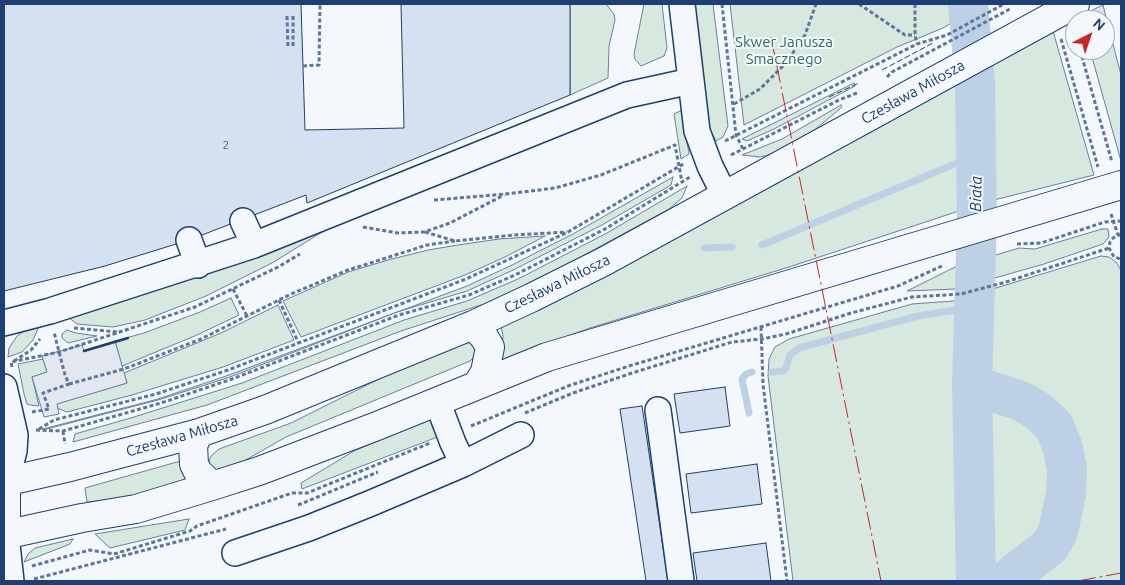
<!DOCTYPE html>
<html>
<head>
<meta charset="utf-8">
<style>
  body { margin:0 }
  #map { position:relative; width:1125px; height:585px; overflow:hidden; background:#f4f7fb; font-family:Ubuntu,sans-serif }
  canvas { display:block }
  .frame { position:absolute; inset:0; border:5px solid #1d3f73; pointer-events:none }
  .north { position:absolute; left:1065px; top:10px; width:50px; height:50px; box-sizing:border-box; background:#f4f7fb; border:1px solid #9eadc5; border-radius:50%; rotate:41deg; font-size:14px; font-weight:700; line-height:20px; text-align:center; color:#1d3f73 }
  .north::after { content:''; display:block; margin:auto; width:18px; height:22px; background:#c62828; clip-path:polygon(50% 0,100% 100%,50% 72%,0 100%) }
</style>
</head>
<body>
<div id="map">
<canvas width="1125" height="585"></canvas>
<div class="frame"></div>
<div class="north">N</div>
</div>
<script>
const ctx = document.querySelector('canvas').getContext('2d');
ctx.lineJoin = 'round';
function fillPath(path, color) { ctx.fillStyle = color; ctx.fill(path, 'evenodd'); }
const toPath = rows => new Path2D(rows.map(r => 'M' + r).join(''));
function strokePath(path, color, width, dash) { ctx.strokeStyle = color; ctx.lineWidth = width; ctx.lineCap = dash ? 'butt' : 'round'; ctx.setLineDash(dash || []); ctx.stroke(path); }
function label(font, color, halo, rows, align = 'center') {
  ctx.font = font + ' Ubuntu,sans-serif'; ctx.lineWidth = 4; ctx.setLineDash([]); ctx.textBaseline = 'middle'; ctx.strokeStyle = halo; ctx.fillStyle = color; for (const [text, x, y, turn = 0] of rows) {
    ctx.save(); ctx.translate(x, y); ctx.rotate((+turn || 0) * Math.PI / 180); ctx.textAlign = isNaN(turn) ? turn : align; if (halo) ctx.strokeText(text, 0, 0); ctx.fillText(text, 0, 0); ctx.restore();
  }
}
const green = toPath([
  [570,4,606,4,614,14,615,20,609,46,608,78,570,95,570,4],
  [644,4,662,4,667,48,664,56,641,66,635,59,634,54,644,4],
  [693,4,713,4,728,126,723,137,716,141,709,128,693,4],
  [730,4,968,4,968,13,943,28,897,47,744,125,730,4],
  [1103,5,1121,75,1121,161,1090,50,1105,50,1105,20,1081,20,1080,16,1103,5],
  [1053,31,1094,175,982,203,982,70,1053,31],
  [967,78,971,207,789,267,590,328,501,360,503,336,501,326,967,78],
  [854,83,855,86,774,129,747,141,742,139,854,83],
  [841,105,842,107,811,133,769,155,759,157,742,155,782,139,841,105],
  [682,110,689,154,681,159,674,114,682,110],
  [673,177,671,185,602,225,513,270,467,291,397,312,230,377,158,400,43,430,43,429,158,399,229,375,467,286,510,266,573,234,673,177],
  [687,186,682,198,669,209,553,272,484,304,401,331,207,405,73,442,75,434,134,417,242,383,404,320,467,301,518,279,607,233,687,186],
  [332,226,272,263,206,296,145,320,113,327,77,324,68,317,212,272,332,226],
  [1102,229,1108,229,1109,237,1103,244,1044,264,956,289,907,291,953,268,1019,248,1035,249,1102,229],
  [545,236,505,257,465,275,301,337,283,301,348,272,388,260,428,250,458,245,499,239,545,236],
  [1101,256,1109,257,1116,262,1121,270,1121,581,793,581,768,376,769,359,775,347,789,339,912,304,953,301,1101,256],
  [231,298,239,315,197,335,122,366,115,341,144,333,200,312,231,298],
  [278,305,294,340,223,367,132,395,67,412,57,408,56,404,127,383,124,373,221,333,278,305],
  [40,324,33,340,22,352,8,357,9,348,17,336,27,329,40,324],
  [67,330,76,333,97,336,68,343,62,338,62,334,67,330],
  [469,340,476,341,477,354,470,361,286,437,244,461,218,472,208,464,211,456,219,449,291,423,405,366,469,340],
  [43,359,47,372,32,377,39,406,30,405,27,404,24,394,18,364,43,359],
  [430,419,437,424,440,436,302,489,301,483,354,451,430,419],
  [184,460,183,468,186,482,126,498,87,502,85,488,184,460],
  [189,519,185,530,110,548,95,534,189,519],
  [73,539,70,544,24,562,28,554,35,548,73,539]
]);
fillPath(green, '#d7e8df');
strokePath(green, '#687fa3', 1);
const parking = toPath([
  [115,341,127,383,57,404,59,414,44,417,32,377,47,372,42,356,82,345,84,351,115,341]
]);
fillPath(parking, '#e3e8f0');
strokePath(parking, '#687fa3', 1);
strokePath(toPath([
  [762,245,976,155],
  [704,248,732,247],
  [772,372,783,371,786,368,790,355,799,348,918,316,975,307],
  [749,413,742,379,746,374,752,372]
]), '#bed0e5', 7);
strokePath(toPath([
  [968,4,975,81,976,155,977,219,972,385,1021,401,1038,411,1054,426,1063,448,1067,470,1066,494,1058,532,1050,546,1005,581],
  [972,385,976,581]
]), '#bed0e5', 40);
const building = toPath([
  [4,4,570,4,570,95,307,203,306,195,189,240,105,266,4,291,4,4],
  [301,4,401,4,404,128,305,130,301,4],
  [725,387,730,426,680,433,674,394,725,387],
  [642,406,668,581,646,581,620,409,642,406],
  [757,464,762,504,691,513,686,474,757,464],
  [766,543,771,581,697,581,693,553,766,543]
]);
fillPath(building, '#d5e0f0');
strokePath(building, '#1d3f73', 1);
const minor = toPath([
  [682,4,697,131,710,166,725,196],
  [243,221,254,245],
  [189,240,198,265],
  [4,323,50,311,254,245,627,95,691,81],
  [4,387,15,435,14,451,6,482],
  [437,401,453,443,463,464],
  [658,410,681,581],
  [6,535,11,581],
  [235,553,309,528,369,504,463,464,521,435]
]);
const major = toPath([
  [473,325,484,337,490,347,485,372,477,385],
  [199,433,193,445,194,464,198,472,212,486],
  [4,482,70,467,199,433,265,410,473,325,531,298,603,262,1075,4],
  [4,535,82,518,136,509,212,486,259,471,377,426,547,357,1121,185],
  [6,535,6,482]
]);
strokePath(minor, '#1d3f73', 28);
strokePath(major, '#1d3f73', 30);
strokePath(toPath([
  [722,4,736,135,743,149],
  [859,4,905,35,915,35],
  [915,4,915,35,917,44],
  [287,16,288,48],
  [293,16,293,48],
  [1061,39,1098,167],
  [1080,50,1112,162],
  [303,66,319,65,320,4],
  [887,77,892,72,1010,9],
  [734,104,760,89,786,63,805,35,816,4],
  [725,141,917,44,947,35,1004,4],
  [731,155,839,100,857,93],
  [434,200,506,194,555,188,601,175,675,145,682,182],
  [1111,214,1118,235],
  [363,227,398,233,424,232,450,223,504,195],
  [425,232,455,241,514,235,567,232],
  [1121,234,1113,238,1110,242,1109,248,1114,257,1121,259],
  [1017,244,1041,243,1105,222,1121,221],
  [233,289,247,316],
  [279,300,299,344],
  [761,327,763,384,787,581],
  [74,328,118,332],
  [14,361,31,350,40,339],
  [12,367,11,362,59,352,195,307,278,267,300,254],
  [69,384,124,369,201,339,291,294,348,270,427,245,455,241],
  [32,412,49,409,43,393,69,384,65,375,54,332],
  [525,413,573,393,632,373,732,342,762,339,786,334,851,313,912,297,961,294,1006,282,1109,248],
  [471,426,568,386,629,366,898,286,942,266],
  [39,429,54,420,156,394,228,370,466,279,568,232,685,163],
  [36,430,63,431,161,403,232,379,399,315,469,295,515,275,605,229,690,177],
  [63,431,65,444],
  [298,505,378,472],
  [32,566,90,550,114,554,190,531,197,526,292,493,307,493,430,443],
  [34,579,226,529]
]), '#5e769c', 3, [4, 2.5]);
strokePath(minor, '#f4f7fb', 25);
strokePath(major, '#f4f7fb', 28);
strokePath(toPath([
  [882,70,933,43],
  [829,97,859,83]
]), '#1d3f73', 1, [6, 2.5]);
strokePath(toPath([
  [84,351,128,338]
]), '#1d3f73', 2.5);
strokePath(toPath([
  [771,37,881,581],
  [1078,581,1121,573]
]), '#c62828', 1, [18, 4, 2.5, 4]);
label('12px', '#4b6792', null, [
  ["2",226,145]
]);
label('15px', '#2c6c60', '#f4f7fb', [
  ["Skwer Janusza",784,42],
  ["Smacznego",784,59]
]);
label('15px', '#1d3f73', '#f4f7fb', [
  ["Czesława Miłosza",913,92,-29],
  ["Czesława Miłosza",557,284,-26],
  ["Czesława Miłosza",182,436,-16]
]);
label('italic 16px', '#1d3f73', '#f4f7fb', [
  ["Biała",976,194,-89]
]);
</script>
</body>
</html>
